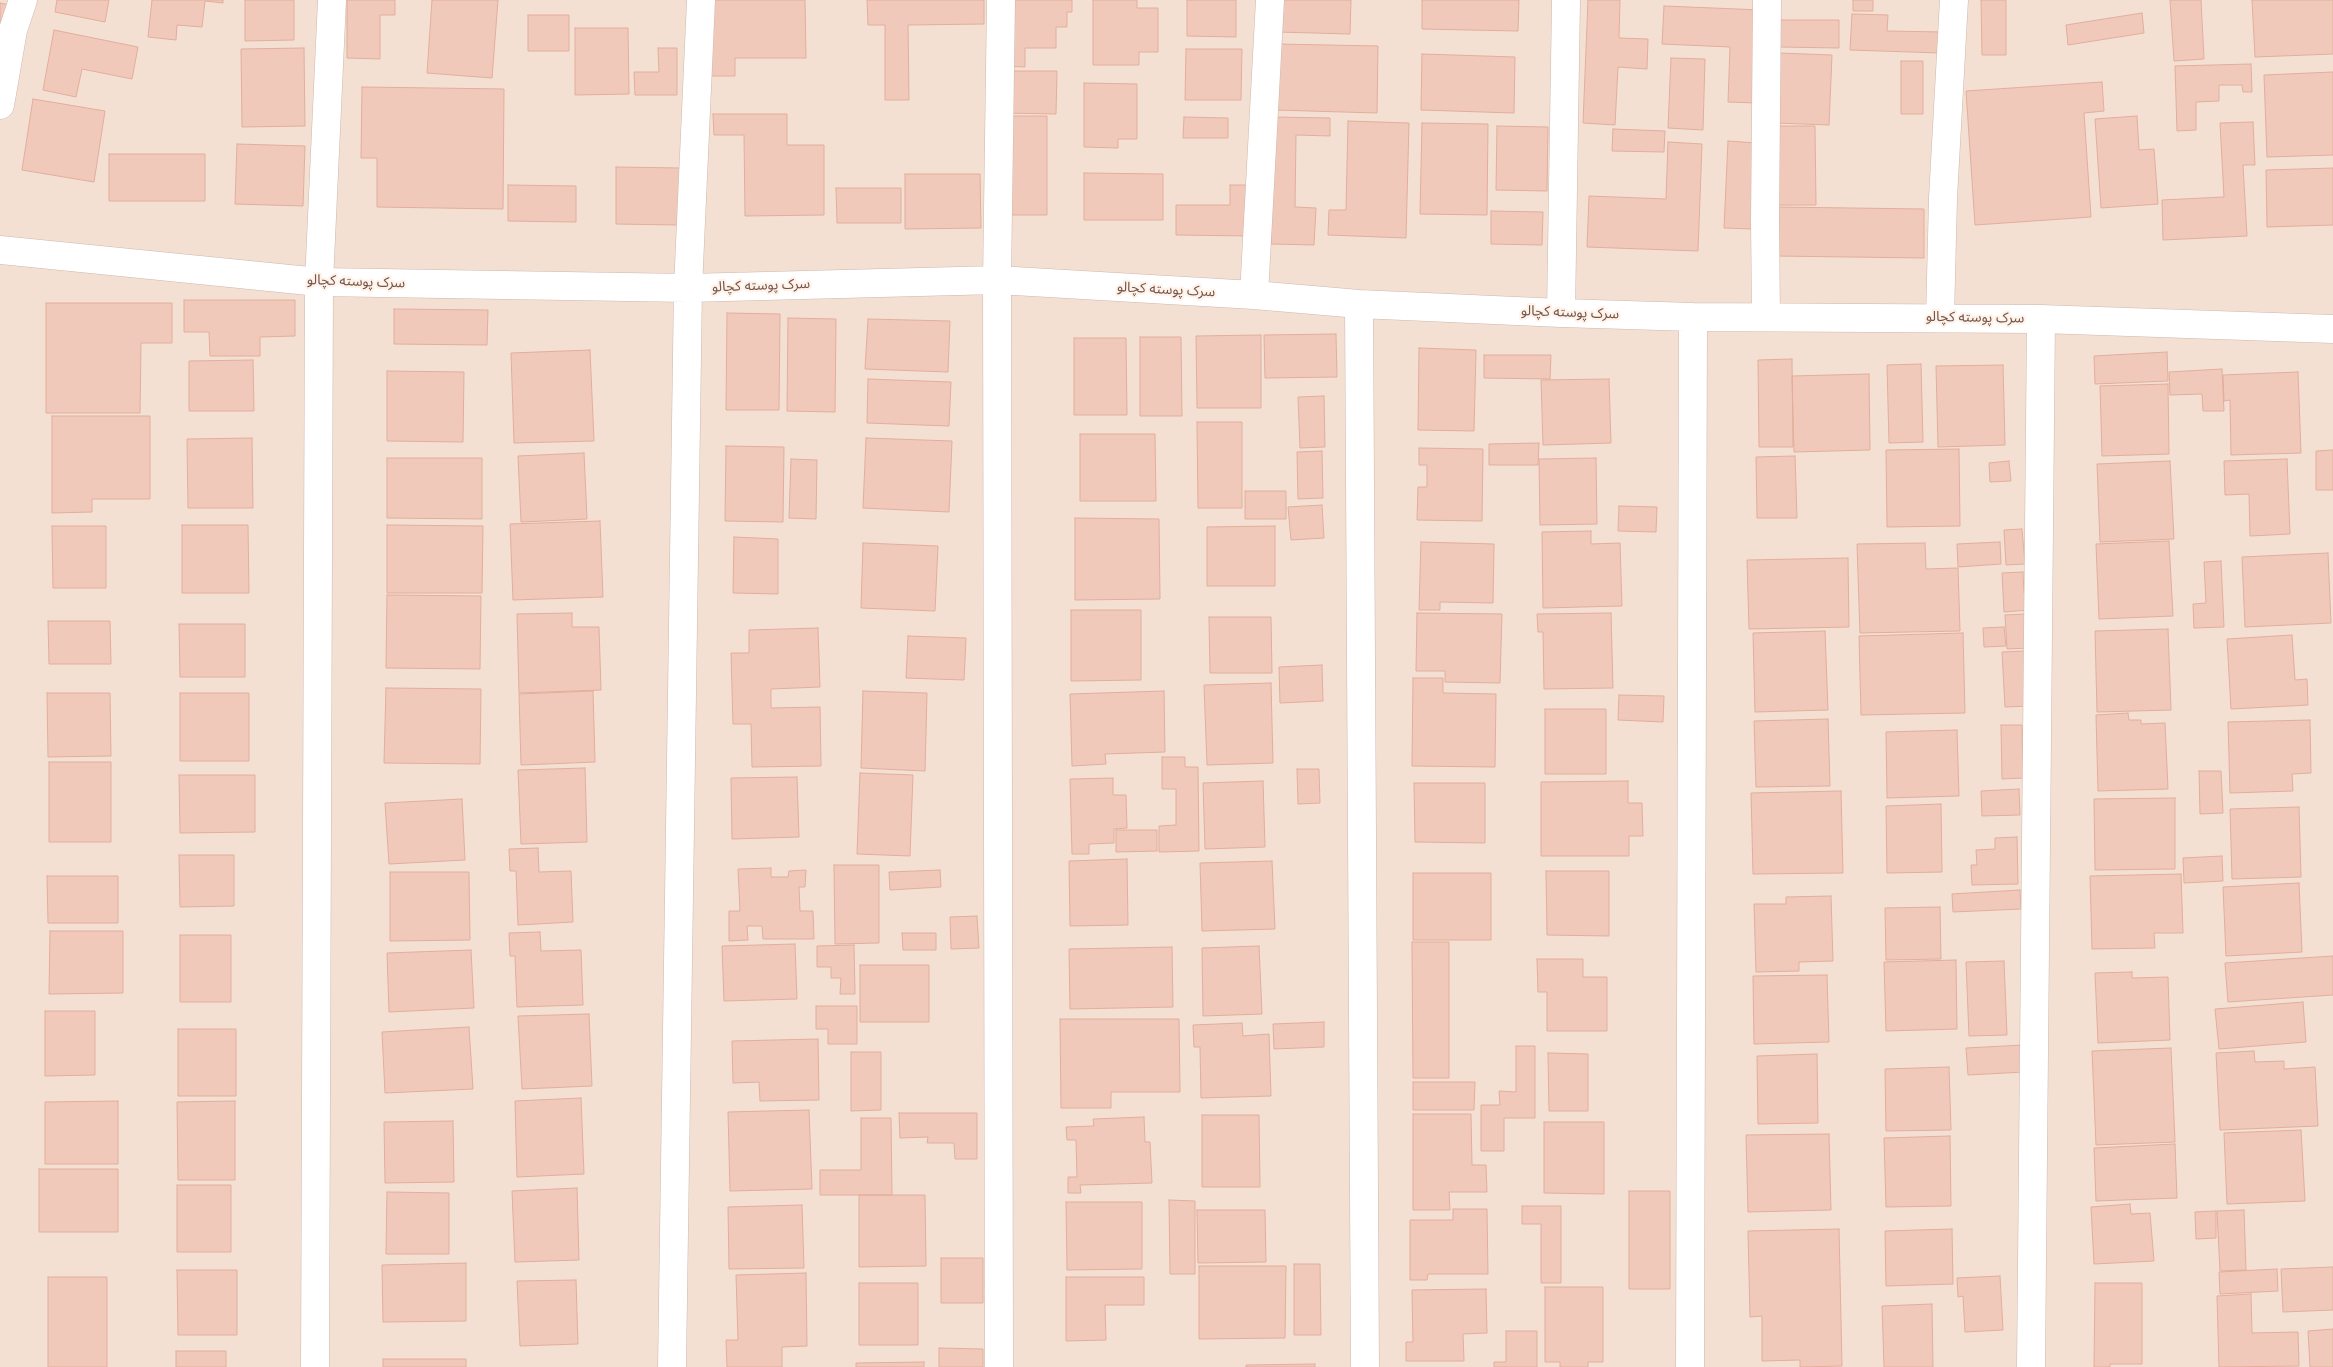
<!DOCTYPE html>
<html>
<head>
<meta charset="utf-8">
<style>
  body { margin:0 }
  canvas { display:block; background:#fcefe3 }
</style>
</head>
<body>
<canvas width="2333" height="1367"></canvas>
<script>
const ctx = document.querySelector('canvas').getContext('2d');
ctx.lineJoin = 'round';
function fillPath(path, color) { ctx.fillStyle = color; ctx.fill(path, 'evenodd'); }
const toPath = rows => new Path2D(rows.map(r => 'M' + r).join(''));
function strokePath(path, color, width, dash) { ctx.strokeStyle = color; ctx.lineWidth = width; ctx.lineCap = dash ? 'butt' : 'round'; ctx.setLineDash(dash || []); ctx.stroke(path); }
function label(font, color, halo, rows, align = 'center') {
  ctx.font = font + ' "DM Sans","Noto Sans Arabic",sans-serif'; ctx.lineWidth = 4.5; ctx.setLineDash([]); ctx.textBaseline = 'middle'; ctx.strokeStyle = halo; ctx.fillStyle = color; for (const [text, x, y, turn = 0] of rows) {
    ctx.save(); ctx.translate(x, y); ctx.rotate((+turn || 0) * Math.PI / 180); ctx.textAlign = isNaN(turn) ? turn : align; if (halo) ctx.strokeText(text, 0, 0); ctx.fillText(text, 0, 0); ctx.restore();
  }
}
fillPath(toPath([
  [0,0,2333,0,2333,1367,0,1367]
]), '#f3e0d2');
const building = toPath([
  [57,0,109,0,105,22,55,12,57,0],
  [152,0,223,0,223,3,205,1,202,27,177,25,176,40,148,37,152,0],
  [245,0,294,0,294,40,245,41,245,0],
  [347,0,395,0,395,15,380,15,380,59,347,58,347,0],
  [432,0,498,0,492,78,427,73,432,0],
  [711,0,805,0,806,58,735,58,735,76,711,76,711,0],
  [867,0,984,0,984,24,908,25,909,100,885,100,885,25,868,25,867,0],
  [1006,0,1072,0,1072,12,1067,12,1067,27,1056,27,1056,48,1025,48,1025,67,1005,66,1006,0],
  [1093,0,1137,0,1137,8,1158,8,1158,52,1139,52,1139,65,1093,65,1093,0],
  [1187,0,1236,0,1236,37,1187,36,1187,0],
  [1278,0,1351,0,1350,34,1277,32,1278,0],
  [1422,0,1519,0,1518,31,1422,29,1422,0],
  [1588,0,1620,0,1619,38,1648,39,1647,69,1618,67,1615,125,1583,123,1588,0],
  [1853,0,1873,0,1873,11,1853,11,1853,0],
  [1981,0,2006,0,2006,55,1982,55,1981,0],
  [2170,0,2201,0,2204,59,2174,61,2170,0],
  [2252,0,2333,0,2333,54,2255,57,2252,0],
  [0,3,15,6,0,45,0,3],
  [1664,6,1761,10,1757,103,1728,102,1730,47,1662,44,1664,6],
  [2142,13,2144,33,2068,45,2066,25,2142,13],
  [1852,14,1888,15,1887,31,1942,32,1941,53,1850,50,1852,14],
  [528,15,569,15,569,51,528,51,528,15],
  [1780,20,1839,20,1839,48,1780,47,1780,20],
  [575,28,628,28,629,94,575,95,575,28],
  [54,30,138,47,132,79,82,69,76,97,43,90,54,30],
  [1277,44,1378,46,1377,113,1275,110,1277,44],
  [304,48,305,126,242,127,241,49,304,48],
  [658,48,677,48,677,95,635,95,634,72,659,72,658,48],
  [1186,49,1242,49,1241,100,1185,100,1186,49],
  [1778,53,1832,55,1829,125,1776,123,1778,53],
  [1422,54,1515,57,1514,113,1421,110,1422,54],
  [1671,58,1705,59,1703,130,1668,128,1671,58],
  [1901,61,1923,61,1923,114,1901,114,1901,61],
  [2251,64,2252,92,2243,92,2242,85,2219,85,2219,101,2196,102,2196,130,2177,131,2175,66,2251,64],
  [1006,71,1057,71,1056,114,1005,113,1006,71],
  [2333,72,2333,155,2267,157,2264,75,2333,72],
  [2102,82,2104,111,2084,113,2091,217,1975,225,1966,91,2102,82],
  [1084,83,1137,84,1137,139,1118,139,1118,148,1084,147,1084,83],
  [362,87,504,89,503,209,377,207,377,158,361,158,362,87],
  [33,99,105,111,94,182,22,170,33,99],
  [713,114,787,114,787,145,824,145,824,215,745,216,744,135,714,135,713,114],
  [1006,116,1047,116,1047,215,1005,215,1006,116],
  [2137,116,2139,150,2154,149,2158,204,2101,208,2095,119,2137,116],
  [1184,117,1228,118,1228,138,1183,138,1184,117],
  [1273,117,1330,118,1330,136,1296,135,1295,207,1316,208,1314,245,1271,244,1273,117],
  [1348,121,1409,123,1406,238,1328,235,1329,210,1346,210,1348,121],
  [2253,122,2255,165,2243,165,2247,236,2163,240,2162,200,2224,197,2220,123,2253,122],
  [1422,123,1488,124,1487,215,1420,214,1422,123],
  [1497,126,1548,127,1547,191,1496,190,1497,126],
  [1774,126,1815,126,1816,205,1775,205,1774,126],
  [1613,129,1665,131,1664,152,1612,151,1613,129],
  [1728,141,1756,143,1753,229,1724,228,1728,141],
  [1668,142,1702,144,1698,251,1587,247,1589,196,1666,199,1668,142],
  [237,144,305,146,303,206,235,204,237,144],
  [109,154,205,154,205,201,109,201,109,154],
  [616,167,680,168,679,225,616,224,616,167],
  [2333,168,2333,225,2267,227,2266,170,2333,168],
  [1084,173,1163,174,1163,220,1084,220,1084,173],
  [905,174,980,174,981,228,905,229,905,174],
  [508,185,576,186,576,222,508,221,508,185],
  [1230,185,1249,185,1250,236,1176,235,1176,205,1230,205,1230,185],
  [836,188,901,188,901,223,837,223,836,188],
  [1777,207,1924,209,1924,258,1776,256,1777,207],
  [1491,211,1543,212,1542,245,1491,244,1491,211],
  [184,300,295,300,295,336,260,337,260,356,210,356,209,332,184,332,184,300],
  [46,303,172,303,172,343,141,343,140,413,46,413,46,303],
  [394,309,488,310,487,345,394,344,394,309],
  [727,313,780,314,779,410,726,410,727,313],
  [788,318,836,319,835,412,787,411,788,318],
  [868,319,950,321,948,372,865,369,868,319],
  [1336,334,1337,377,1265,378,1264,335,1336,334],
  [1261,335,1261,408,1197,408,1196,336,1261,335],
  [1140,337,1181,337,1182,416,1140,416,1140,337],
  [1074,338,1126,338,1127,415,1074,415,1074,338],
  [1419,348,1476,350,1474,431,1418,430,1419,348],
  [590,350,594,441,514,443,511,353,590,350],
  [2167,352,2168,381,2095,384,2094,356,2167,352],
  [1484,355,1551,355,1550,379,1484,378,1484,355],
  [1792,359,1793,447,1759,447,1758,360,1792,359],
  [253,360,254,411,189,411,189,361,253,360],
  [1921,364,1923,442,1889,443,1887,365,1921,364],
  [2003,365,2005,445,1938,447,1936,366,2003,365],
  [2222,369,2224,411,2203,411,2202,394,2170,395,2169,372,2222,369],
  [387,371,464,372,463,442,387,441,387,371],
  [2298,372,2301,453,2231,455,2230,400,2224,401,2223,375,2298,372],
  [1869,374,1870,450,1794,452,1792,376,1869,374],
  [868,379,951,382,949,426,867,423,868,379],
  [1609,379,1611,443,1543,445,1541,380,1609,379],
  [2168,384,2169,454,2102,456,2100,386,2168,384],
  [1324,396,1325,447,1300,448,1298,397,1324,396],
  [52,416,150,416,150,499,92,499,92,512,52,513,52,416],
  [1197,422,1242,422,1242,508,1198,508,1197,422],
  [1080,434,1155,434,1156,501,1080,501,1080,434],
  [252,438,253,508,188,508,187,439,252,438],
  [866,438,952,441,949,512,863,508,866,438],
  [1539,443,1538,465,1489,465,1489,444,1539,443],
  [726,446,784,447,783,522,725,521,726,446],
  [1419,448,1483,449,1482,521,1417,520,1418,487,1427,487,1427,465,1419,465,1419,448],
  [1959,449,1960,526,1887,527,1886,450,1959,449],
  [2333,450,2333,490,2316,490,2316,451,2333,450],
  [1322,451,1323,498,1298,499,1297,452,1322,451],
  [584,453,587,519,521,522,518,456,584,453],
  [1795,456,1797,518,1757,518,1756,457,1795,456],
  [387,458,482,458,482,519,387,518,387,458],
  [1596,458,1597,524,1540,525,1539,459,1596,458],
  [791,459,817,460,816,519,789,518,791,459],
  [2287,459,2290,534,2250,536,2249,494,2225,495,2224,461,2287,459],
  [2009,461,2011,481,1990,482,1989,463,2009,461],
  [2170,461,2174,539,2100,542,2097,464,2170,461],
  [1245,491,1286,491,1286,519,1245,519,1245,491],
  [1322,505,1324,538,1291,540,1288,507,1322,505],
  [1619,506,1657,507,1656,532,1618,531,1619,506],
  [1075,518,1159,519,1160,599,1075,600,1075,518],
  [600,521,603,597,513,600,510,524,600,521],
  [182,525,248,525,249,593,182,593,182,525],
  [387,525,483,526,482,593,387,593,387,525],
  [52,526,106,526,106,588,53,588,52,526],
  [1275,526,1275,586,1207,586,1207,527,1275,526],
  [2022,529,2025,564,2006,565,2004,530,2022,529],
  [1591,531,1591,544,1620,543,1622,606,1543,608,1542,532,1591,531],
  [734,537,778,539,778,594,733,593,734,537],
  [2169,541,2173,616,2099,619,2096,544,2169,541],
  [1421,542,1494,544,1493,603,1440,602,1440,610,1419,610,1421,542],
  [2000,542,2001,564,1958,567,1957,544,2000,542],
  [863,543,938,546,935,611,861,608,863,543],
  [1925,543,1926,569,1958,568,1960,631,1860,633,1857,544,1925,543],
  [2328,553,2331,623,2245,627,2242,557,2328,553],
  [1848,558,1849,627,1749,629,1747,560,1848,558],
  [2221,561,2224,627,2194,628,2193,604,2206,603,2204,562,2221,561],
  [2023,572,2024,593,2028,593,2029,610,2004,612,2002,573,2023,572],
  [387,595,481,596,480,669,386,668,387,595],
  [1071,610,1141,610,1141,680,1071,681,1071,610],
  [572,613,572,627,599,627,601,690,519,693,517,614,572,613],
  [1417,613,1502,614,1500,683,1445,682,1445,671,1416,671,1417,613],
  [1611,613,1613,688,1544,689,1543,632,1538,632,1537,614,1611,613],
  [2026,614,2029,648,2007,649,2005,615,2026,614],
  [1209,617,1271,617,1272,673,1210,673,1209,617],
  [48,621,110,621,111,664,49,664,48,621],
  [179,624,245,624,245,677,180,677,179,624],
  [2004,627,2006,646,1984,647,1983,628,2004,627],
  [818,628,820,687,771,689,771,708,820,707,821,766,752,767,751,724,733,724,731,653,749,653,749,630,818,628],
  [2168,629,2171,710,2097,712,2095,631,2168,629],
  [1825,631,1828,710,1755,712,1753,633,1825,631],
  [1963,633,1965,713,1861,715,1859,636,1963,633],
  [2292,635,2295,680,2307,679,2308,705,2231,709,2227,639,2292,635],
  [908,636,966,638,964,680,906,678,908,636],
  [2026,651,2029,706,2005,707,2002,652,2026,651],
  [1322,665,1323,701,1280,703,1279,667,1322,665],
  [1413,678,1443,678,1443,693,1496,694,1495,767,1412,766,1413,678],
  [1271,683,1273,763,1207,765,1204,685,1271,683],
  [386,688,481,689,480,764,384,763,386,688],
  [593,691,595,762,521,765,519,694,593,691],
  [863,691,927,693,925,771,861,768,863,691],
  [1164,691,1165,752,1105,754,1106,764,1072,766,1070,694,1164,691],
  [47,693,110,693,111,756,48,757,47,693],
  [180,693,249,693,249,761,180,761,180,693],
  [1619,695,1664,696,1663,722,1618,720,1619,695],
  [1545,709,1606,709,1606,774,1545,774,1545,709],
  [2128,713,2129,720,2141,720,2141,724,2165,723,2168,789,2098,791,2096,715,2128,713],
  [1828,719,1830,786,1756,787,1754,721,1828,719],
  [2310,720,2311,773,2292,774,2293,791,2230,793,2228,722,2310,720],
  [2001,725,2022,725,2023,778,2002,779,2001,725],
  [1957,730,1959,796,1887,798,1886,732,1957,730],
  [1162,757,1185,757,1185,767,1198,767,1199,851,1159,852,1159,826,1176,825,1176,789,1162,789,1162,757],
  [49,762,111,762,111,842,49,842,49,762],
  [585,768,587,842,521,844,518,770,585,768],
  [1297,769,1319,769,1320,803,1298,804,1297,769],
  [2199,771,2221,771,2223,813,2200,814,2199,771],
  [860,773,913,775,910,856,857,854,860,773],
  [179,775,255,775,255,832,180,833,179,775],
  [797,777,799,837,732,839,731,778,797,777],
  [1113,778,1113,795,1126,795,1127,828,1114,829,1114,843,1089,844,1089,854,1072,854,1070,779,1113,778],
  [1263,781,1265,847,1205,849,1203,783,1263,781],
  [1628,781,1628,803,1642,803,1643,836,1629,836,1629,856,1541,856,1541,782,1628,781],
  [1414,783,1485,783,1485,843,1415,842,1414,783],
  [2019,789,2020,815,1982,816,1981,791,2019,789],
  [1841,791,1843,873,1753,874,1751,793,1841,791],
  [2175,798,2175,869,2095,870,2094,799,2175,798],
  [462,799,465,860,389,864,385,803,462,799],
  [1941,804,1942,872,1887,873,1886,806,1941,804],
  [2299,807,2301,877,2232,879,2230,809,2299,807],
  [1116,830,1157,830,1157,851,1116,852,1116,830],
  [2017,837,2018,884,1972,885,1971,865,1977,865,1976,850,1995,849,1995,838,2017,837],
  [538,848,539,872,571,871,573,922,518,925,516,871,510,871,509,849,538,848],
  [179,855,234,855,234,906,180,907,179,855],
  [2222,856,2223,881,2184,883,2183,858,2222,856],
  [1127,859,1128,925,1070,926,1069,861,1127,859],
  [1272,861,1275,929,1202,931,1200,863,1272,861],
  [834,865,879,865,879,943,835,944,834,865],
  [771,868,771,877,788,877,789,871,806,870,805,887,799,887,800,911,813,911,814,939,763,939,762,926,747,926,748,940,729,941,729,911,740,911,738,869,771,868],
  [940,870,941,887,890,890,889,872,940,870],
  [1546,871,1609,871,1609,936,1547,935,1546,871],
  [390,872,469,872,470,940,390,941,390,872],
  [1413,873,1491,873,1491,940,1413,940,1413,873],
  [2181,874,2183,933,2154,933,2155,948,2092,949,2090,876,2181,874],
  [47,876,118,876,118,923,48,923,47,876],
  [2299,883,2302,952,2226,956,2223,887,2299,883],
  [2020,890,2021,909,1953,912,1952,894,2020,890],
  [1831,896,1833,961,1799,962,1799,971,1756,972,1754,904,1786,904,1786,897,1831,896],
  [1940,907,1941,959,1886,960,1885,908,1940,907],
  [977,916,979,948,951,949,950,917,977,916],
  [50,931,123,931,123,993,49,994,50,931],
  [540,932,541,951,581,950,583,1005,517,1007,515,956,510,956,509,933,540,932],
  [902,933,936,933,936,950,903,950,902,933],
  [180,935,231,935,231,1002,180,1002,180,935],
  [1412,942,1449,942,1449,1078,1413,1078,1412,942],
  [795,944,797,999,724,1001,722,946,795,944],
  [854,945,855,994,840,994,841,978,831,978,831,967,817,967,817,946,854,945],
  [1259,946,1262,1014,1203,1016,1202,948,1259,946],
  [1172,947,1173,1007,1070,1009,1069,949,1172,947],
  [471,950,474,1008,389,1012,387,953,471,950],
  [2333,956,2333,995,2228,1002,2225,963,2333,956],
  [1537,959,1583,959,1583,977,1607,977,1607,1031,1547,1031,1547,992,1538,992,1537,959],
  [1956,960,1957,1029,1886,1031,1884,962,1956,960],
  [2004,961,2007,1035,1969,1036,1966,962,2004,961],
  [860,965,929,965,929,1022,860,1022,860,965],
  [2132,972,2132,978,2168,977,2170,1040,2098,1043,2095,973,2132,972],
  [1827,975,1829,1042,1754,1044,1753,976,1827,975],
  [2303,1002,2306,1042,2219,1049,2215,1009,2303,1002],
  [816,1006,857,1006,857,1044,828,1044,828,1029,816,1029,816,1006],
  [45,1011,95,1011,95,1075,45,1076,45,1011],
  [589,1014,592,1086,522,1089,518,1016,589,1014],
  [1060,1019,1179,1019,1180,1092,1111,1092,1111,1108,1061,1108,1060,1019],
  [1324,1022,1324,1047,1274,1049,1273,1024,1324,1022],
  [1242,1023,1243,1036,1269,1034,1271,1096,1201,1098,1200,1047,1194,1047,1193,1025,1242,1023],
  [469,1027,473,1089,385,1093,382,1032,469,1027],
  [178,1029,236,1029,236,1096,178,1096,178,1029],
  [818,1039,819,1100,760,1101,759,1082,733,1083,732,1041,818,1039],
  [2023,1045,2024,1072,1968,1075,1966,1048,2023,1045],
  [1516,1046,1535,1046,1535,1118,1504,1118,1504,1151,1481,1151,1481,1105,1500,1105,1499,1091,1516,1092,1516,1046],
  [2171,1048,2175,1142,2096,1145,2092,1051,2171,1048],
  [2254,1051,2255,1062,2284,1061,2284,1069,2315,1067,2318,1126,2220,1130,2216,1053,2254,1051],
  [851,1052,881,1052,881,1110,851,1111,851,1052],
  [1548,1053,1588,1054,1588,1111,1549,1111,1548,1053],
  [1817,1054,1818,1123,1758,1124,1757,1056,1817,1054],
  [1949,1067,1951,1130,1886,1131,1885,1069,1949,1067],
  [1413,1082,1475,1082,1474,1110,1413,1110,1413,1082],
  [581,1098,584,1174,517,1177,515,1101,581,1098],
  [118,1101,118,1164,45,1164,45,1102,118,1101],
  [235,1101,235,1180,178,1180,177,1102,235,1101],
  [809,1110,812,1189,730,1191,728,1112,809,1110],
  [899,1113,977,1113,977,1159,955,1159,954,1143,927,1143,928,1137,900,1138,899,1113],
  [1413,1114,1471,1114,1472,1165,1486,1165,1487,1192,1449,1192,1450,1210,1413,1210,1413,1114],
  [1202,1115,1259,1115,1260,1187,1202,1187,1202,1115],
  [1144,1117,1145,1142,1150,1142,1152,1183,1080,1185,1081,1193,1068,1193,1068,1177,1077,1177,1076,1140,1067,1140,1066,1127,1094,1126,1093,1119,1144,1117],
  [861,1118,891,1118,892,1195,820,1195,820,1170,861,1170,861,1118],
  [453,1121,454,1182,385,1183,384,1122,453,1121],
  [1544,1122,1604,1122,1604,1194,1544,1193,1544,1122],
  [2301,1130,2305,1201,2227,1204,2224,1133,2301,1130],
  [1829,1134,1831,1210,1748,1212,1746,1135,1829,1134],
  [1950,1136,1951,1206,1886,1207,1884,1138,1950,1136],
  [2175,1144,2177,1198,2096,1201,2094,1148,2175,1144],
  [39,1169,118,1169,118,1232,39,1232,39,1169],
  [177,1185,231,1185,231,1252,177,1252,177,1185],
  [577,1188,579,1260,515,1262,512,1191,577,1188],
  [1629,1191,1670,1191,1670,1289,1629,1289,1629,1191],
  [387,1192,449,1193,449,1254,386,1254,387,1192],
  [859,1195,925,1195,926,1266,859,1267,859,1195],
  [1169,1200,1195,1201,1195,1274,1170,1274,1169,1200],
  [1066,1202,1142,1202,1142,1269,1067,1270,1066,1202],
  [2130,1204,2131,1214,2150,1213,2154,1261,2094,1264,2091,1207,2130,1204],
  [802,1205,804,1268,729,1269,728,1207,802,1205],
  [1522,1206,1561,1206,1561,1283,1541,1283,1541,1224,1522,1224,1522,1206],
  [1453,1209,1487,1209,1488,1274,1428,1274,1427,1280,1410,1280,1410,1220,1453,1220,1453,1209],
  [1197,1210,1265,1210,1266,1262,1198,1263,1197,1210],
  [2244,1210,2246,1270,2220,1271,2217,1211,2244,1210],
  [2216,1211,2216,1238,2196,1239,2195,1212,2216,1211],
  [1839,1229,1842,1366,1800,1367,1800,1360,1762,1361,1762,1316,1750,1317,1748,1231,1839,1229],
  [1952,1229,1953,1284,1886,1286,1885,1231,1952,1229],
  [941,1258,983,1258,983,1303,941,1303,941,1258],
  [466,1263,466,1321,383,1322,382,1265,466,1263],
  [1294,1264,1320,1264,1321,1335,1294,1335,1294,1264],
  [1199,1266,1286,1266,1285,1338,1199,1339,1199,1266],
  [2333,1267,2333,1310,2283,1312,2281,1269,2333,1267],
  [2277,1269,2278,1291,2220,1294,2219,1272,2277,1269],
  [177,1270,237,1270,237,1335,178,1335,177,1270],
  [806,1273,807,1346,782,1347,782,1367,727,1367,726,1340,738,1340,736,1275,806,1273],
  [2000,1276,2003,1330,1965,1332,1963,1296,1958,1297,1957,1278,2000,1276],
  [48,1277,107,1277,107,1367,48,1367,48,1277],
  [1066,1277,1144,1277,1144,1305,1105,1305,1106,1340,1066,1341,1066,1277],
  [576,1280,578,1344,520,1346,517,1281,576,1280],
  [859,1283,918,1283,918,1345,859,1345,859,1283],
  [2095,1283,2142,1283,2142,1364,2110,1364,2110,1367,2094,1367,2095,1283],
  [1545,1287,1603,1287,1603,1362,1588,1362,1588,1367,1560,1367,1560,1362,1545,1362,1545,1287],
  [1486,1289,1487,1333,1463,1334,1464,1361,1406,1361,1406,1342,1413,1342,1412,1290,1486,1289],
  [2251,1294,2252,1333,2298,1332,2299,1366,2219,1367,2217,1296,2251,1294],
  [1932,1304,1933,1367,1884,1367,1882,1306,1932,1304],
  [2333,1329,2333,1367,2310,1367,2308,1331,2333,1329],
  [1506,1331,1537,1331,1537,1367,1494,1367,1494,1362,1506,1362,1506,1331],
  [939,1348,983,1349,983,1367,939,1367,939,1348],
  [176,1351,226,1351,226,1367,176,1367,176,1351],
  [383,1359,466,1359,466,1367,383,1367,383,1359],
  [924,1362,924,1367,856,1367,856,1363,924,1362],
  [1315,1364,1315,1367,1246,1367,1246,1365,1315,1364]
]);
fillPath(building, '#f1c9bb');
strokePath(building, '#e3ae9c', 1);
const street = toPath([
  [0,105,13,30,23,0],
  [0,250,319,282,688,288,997,280,1254,295,1359,304,1561,313,1693,317,2041,319,2333,329],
  [1254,295,1270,0],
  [1359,304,1365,1367],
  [1561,313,1566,0],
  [1766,317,1765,221,1767,0],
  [1940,318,1943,198,1954,0],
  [315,1367,319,282,332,0],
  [672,1367,688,288,701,0],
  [999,1367,997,280,1001,0],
  [1690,1367,1693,317],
  [2031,1367,2041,319]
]);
strokePath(street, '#cfb7ad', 29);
strokePath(street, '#fff', 28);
label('14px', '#73534a', '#fff3e9', [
  ["سرک پوسته کچالو",356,282,2],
  ["سرک پوسته کچالو",761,286,-2],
  ["سرک پوسته کچالو",1166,290,3],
  ["سرک پوسته کچالو",1570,313,2],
  ["سرک پوسته کچالو",1975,318,1]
]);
</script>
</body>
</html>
